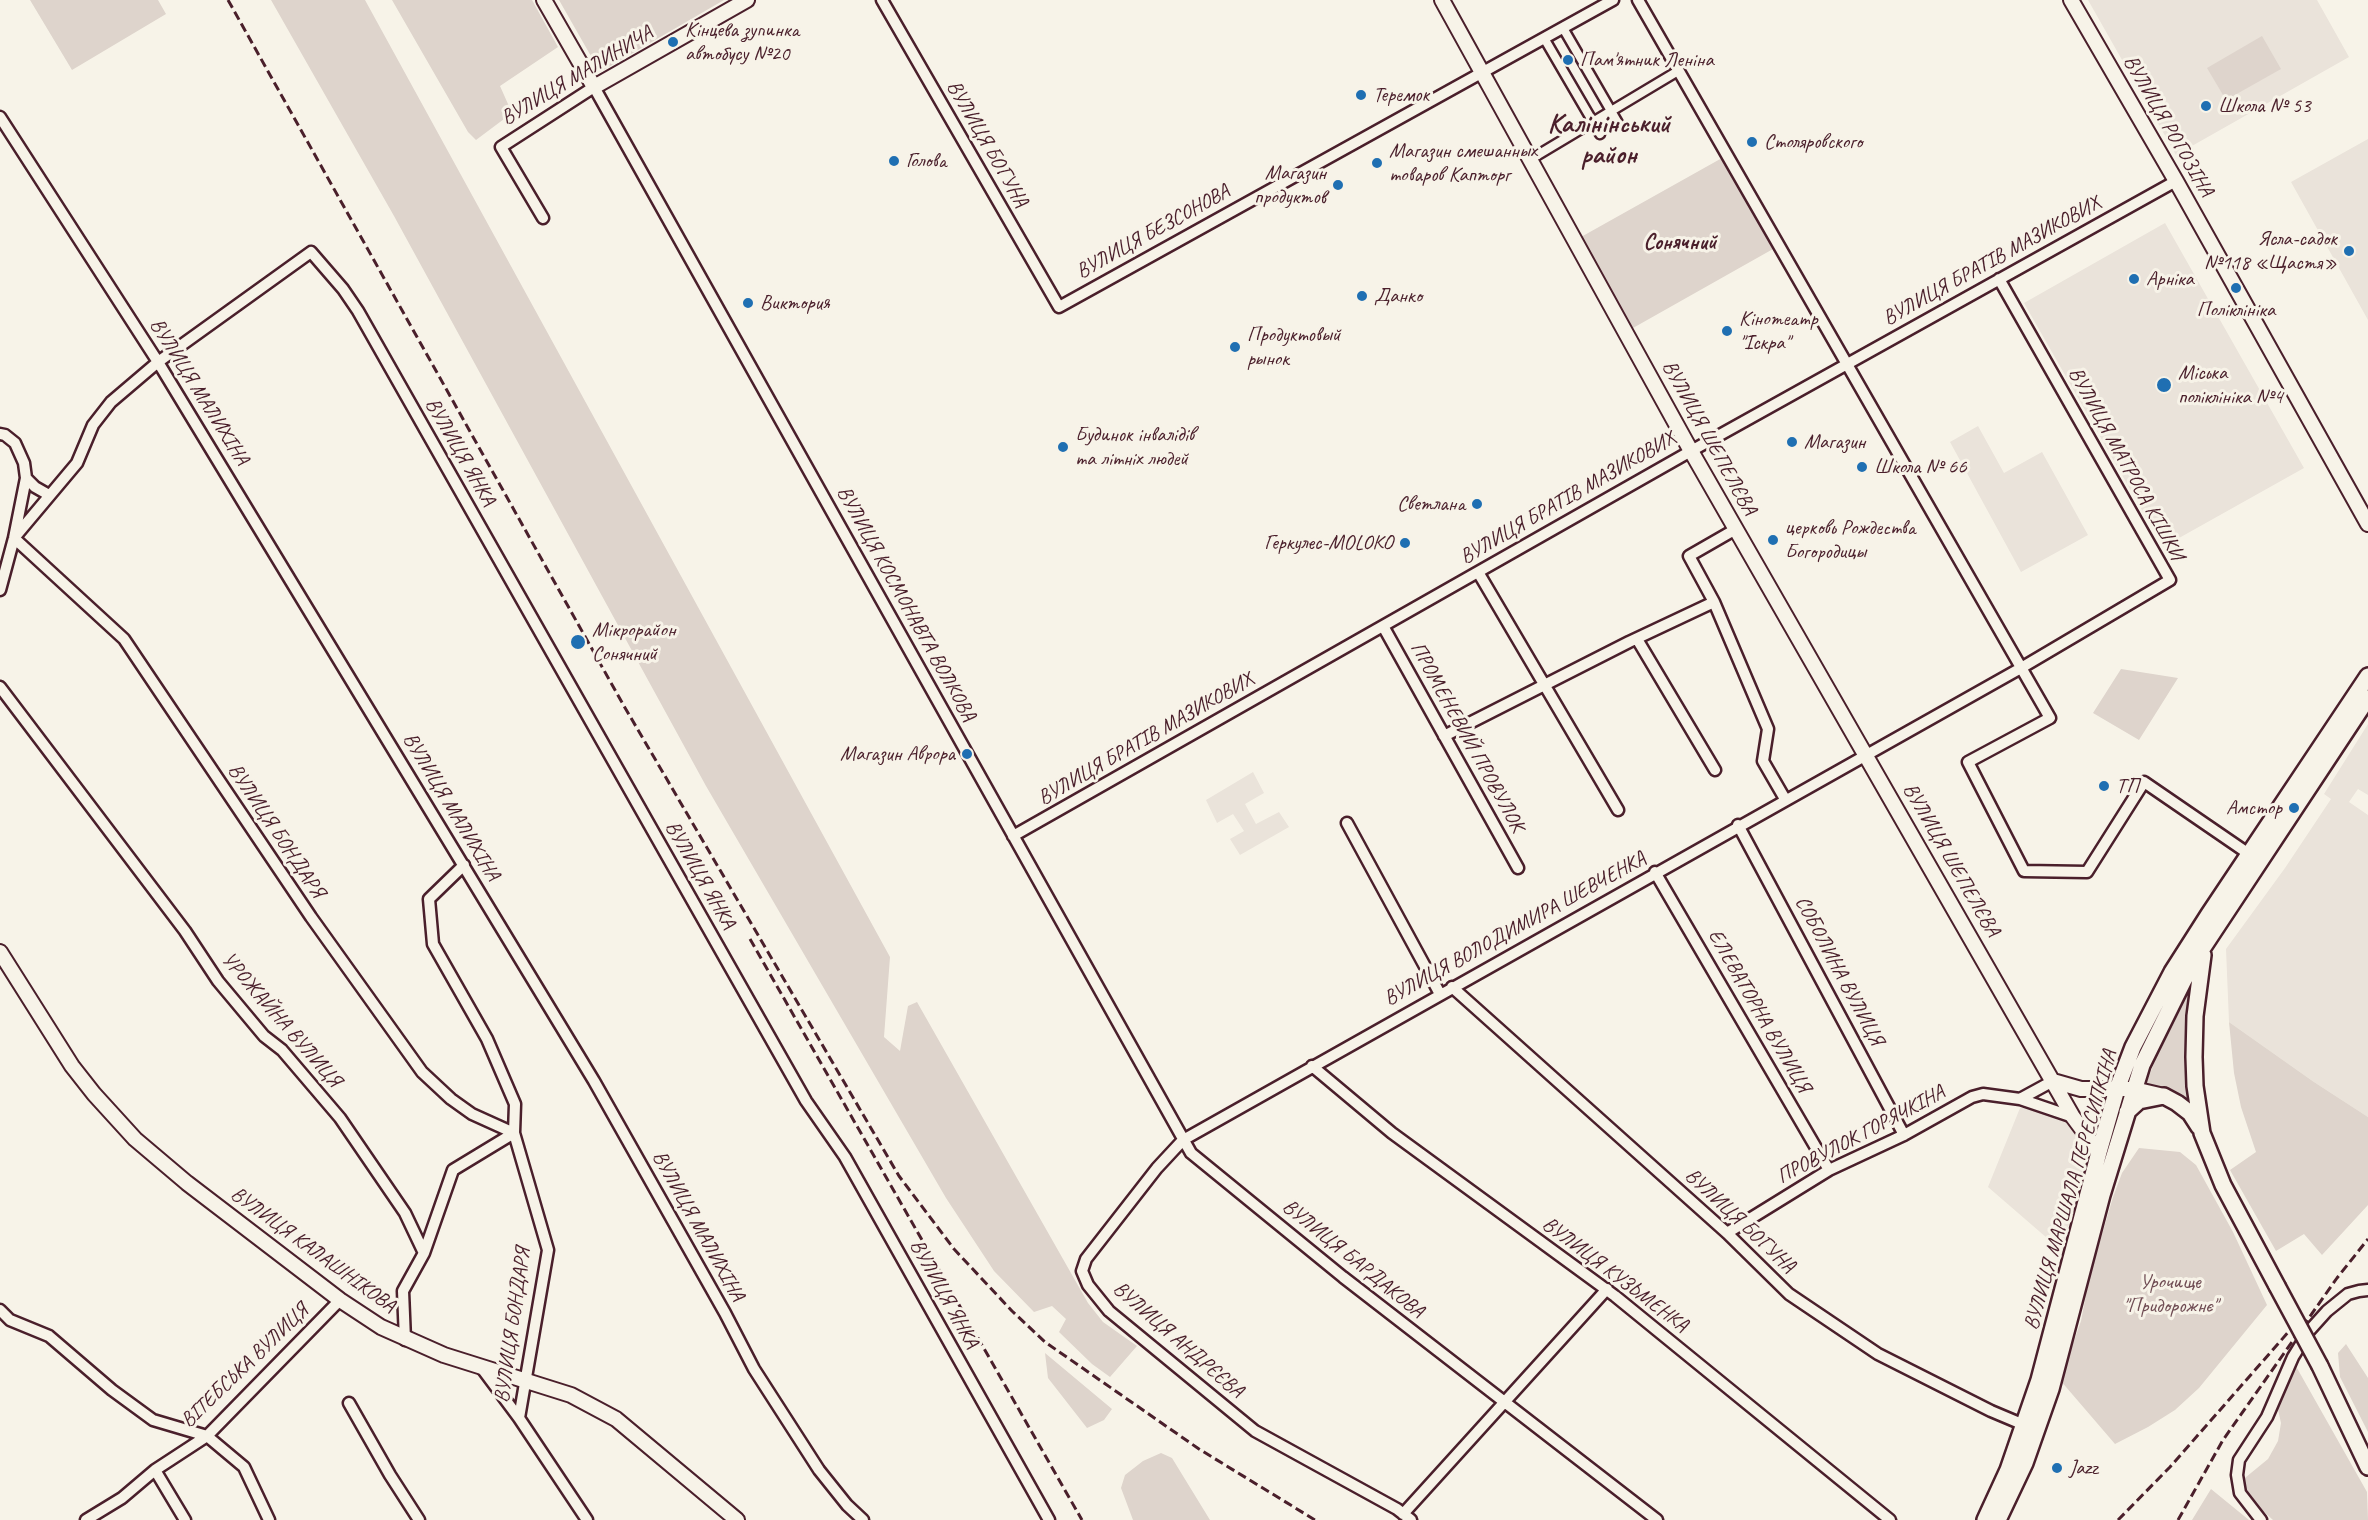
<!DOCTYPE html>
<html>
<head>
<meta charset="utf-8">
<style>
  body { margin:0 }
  canvas { display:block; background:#f7f3e8 }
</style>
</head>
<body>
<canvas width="2368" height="1520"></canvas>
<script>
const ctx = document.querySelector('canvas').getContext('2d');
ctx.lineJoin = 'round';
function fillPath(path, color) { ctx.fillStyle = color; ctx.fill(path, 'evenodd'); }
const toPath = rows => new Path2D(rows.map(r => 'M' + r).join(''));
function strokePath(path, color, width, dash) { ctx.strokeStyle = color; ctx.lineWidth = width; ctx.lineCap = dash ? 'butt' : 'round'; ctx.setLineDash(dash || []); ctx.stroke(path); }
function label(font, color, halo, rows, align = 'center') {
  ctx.font = font + ' Caveat,sans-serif'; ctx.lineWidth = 6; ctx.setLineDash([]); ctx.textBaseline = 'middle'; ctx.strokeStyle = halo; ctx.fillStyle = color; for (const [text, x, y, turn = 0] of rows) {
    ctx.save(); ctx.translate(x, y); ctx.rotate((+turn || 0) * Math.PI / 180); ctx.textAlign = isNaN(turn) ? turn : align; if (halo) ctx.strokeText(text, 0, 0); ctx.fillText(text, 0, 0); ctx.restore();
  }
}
fillPath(toPath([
  [2088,0,2317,0,2349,57,2176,155],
  [2368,139,2368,320,2291,182],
  [2165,223,2304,468,2163,547,2024,303],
  [1978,426,2004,473,2042,452,2088,535,2021,572,1950,442],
  [2368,724,2368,795,2358,789,2349,802,2368,815,2368,1117,2314,1082,2229,1022,2226,949,2285,868,2331,799,2324,794],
  [1253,772,1264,793,1245,804,1256,824,1279,812,1289,827,1240,855,1230,839,1244,831,1233,814,1217,823,1206,800],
  [2020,1108,2059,1109,2088,1150,2062,1251,1988,1187]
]), '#eae3da');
fillPath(toPath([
  [30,0,158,0,166,14,72,70],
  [271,0,365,0,890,957,884,1037,900,1051,908,1006,917,1002,1088,1303,1103,1322,1137,1346,1110,1377,1092,1364,1059,1332,1066,1319,1052,1306,1034,1312,994,1271,946,1198,706,786,394,216],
  [392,0,532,0,558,47,500,86,512,113,476,140,468,132],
  [559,0,724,0,600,72],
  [2262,36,2281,69,2226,100,2207,68],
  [1722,158,1773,249,1633,328,1581,237],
  [2121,669,2178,678,2139,740,2093,713],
  [2193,981,2191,1103,2163,1088,2146,1084,2167,1030],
  [2229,1022,2314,1082,2368,1117,2368,1205,2322,1255,2304,1234,2276,1251,2230,1170,2256,1152,2241,1107,2234,1073],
  [2139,1148,2180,1152,2196,1165,2233,1232,2267,1305,2199,1388,2175,1410,2148,1427,2115,1444,2060,1380,2081,1321,2089,1279,2113,1197,2122,1173],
  [2346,1344,2368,1378,2368,1432,2340,1377,2338,1353],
  [1045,1353,1112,1409,1104,1420,1087,1428,1048,1378],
  [2293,1361,2367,1492,2368,1520,2273,1520,2252,1501,2244,1490,2240,1482,2268,1459,2278,1441,2281,1423,2277,1405],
  [1161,1453,1172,1458,1210,1520,1133,1520,1121,1488,1125,1475,1143,1461],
  [2211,1489,2249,1520,2192,1520]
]), '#ded4cc');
const pedestrian = toPath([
  [1563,28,1618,123],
  [1544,38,1600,134],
  [1531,159,1678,71]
]);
const minor = toPath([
  [882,0,1059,307,1613,0],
  [1638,0,2050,718,1968,762,2024,871,2087,872,2144,782,2249,854],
  [0,117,158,362,594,1081,725,1313,754,1369,819,1470,847,1505,863,1520],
  [543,218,501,147,594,87,1191,1153,1343,1277,1657,1520],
  [0,434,5,435,15,443,24,463,26,478,14,538,0,590],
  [26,478,35,487,49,495],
  [1736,529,1689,556,1714,602,1768,729,1763,761,1785,799],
  [1478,572,1618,810],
  [1383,626,1518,868],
  [1637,639,1715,770],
  [0,687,185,931,218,981,264,1036,282,1050,340,1118,405,1213,424,1253,403,1291,405,1340],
  [1444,736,1629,642,1714,602],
  [1347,823,1440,994],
  [1738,825,1904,1135],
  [1013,836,1691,451,2176,181],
  [1655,872,1829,1170],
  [1452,987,1727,1233,1789,1294,1878,1354,1991,1411,2029,1427],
  [1312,1066,1392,1133,1615,1296,1890,1520],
  [2020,1099,2053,1081],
  [1727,1233,1829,1170,1904,1135,1972,1097,1983,1094,2020,1099,2073,1117],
  [424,1253,453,1170,514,1133,515,1104,487,1039,433,944,429,899,464,865],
  [0,1310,10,1320,49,1336,112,1390,153,1420,207,1436,244,1467,269,1520],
  [481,1367,519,1418,587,1520],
  [349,1403,390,1475,419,1520],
  [519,1418,548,1250,514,1133,472,1114,451,1099,422,1072,311,917,124,639,14,538,77,463,93,425,111,402,158,362,311,252,343,289,358,311,806,1101,845,1157,1049,1520],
  [155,1470,185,1520],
  [1403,1514,1607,1289],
  [86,1520,122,1498,155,1470,207,1436,340,1300],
  [1411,1520,1397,1509,1255,1431,1109,1311,1088,1285,1082,1271,1086,1259,1157,1168,1183,1140,2021,668,2170,580,1999,279],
  [2261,1520,2240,1493,2237,1475,2239,1460,2267,1417,2293,1357,2309,1331,2327,1311,2348,1294,2359,1291,2368,1290]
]);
const tertiary = toPath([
  [544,0,594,87,747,0],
  [1442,0,1691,451,2073,1117,2099,1152],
  [2071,0,2176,181,2368,524],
  [0,952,72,1066,94,1094,135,1139,187,1183,340,1300,381,1327,444,1355,571,1395,616,1419,737,1520],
  [2053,1081,2081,1089,2134,1089,2164,1096]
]);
const secondary = toPath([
  [2203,955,2195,1016,2194,1057,2195,1086,2202,1133,2223,1185,2277,1286],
  [2127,1112,2139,1101,2164,1096,2177,1103,2190,1113,2199,1127],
  [2320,1366,2368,1467],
  [1985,1520,2008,1470,2039,1380,2099,1152,2117,1089,2133,1047,2172,972,2209,914,2368,676],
  [1998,1520,2025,1463,2051,1389,2102,1195,2142,1065,2184,980,2204,946,2368,698]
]);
strokePath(pedestrian, '#4a1f2b', 13);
strokePath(minor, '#4a1f2b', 15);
strokePath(tertiary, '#4a1f2b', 18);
strokePath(secondary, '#4a1f2b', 20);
strokePath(pedestrian, '#f7f3e8', 8);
strokePath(minor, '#f7f3e8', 10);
strokePath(tertiary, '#f7f3e8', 14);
strokePath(secondary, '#f7f3e8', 15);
strokePath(toPath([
  [228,0,624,706,899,1176,954,1249,1012,1311,1045,1342,1199,1449,1315,1520],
  [750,939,1082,1520],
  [2118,1520,2170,1467,2291,1329],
  [2178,1520,2223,1440,2337,1278,2368,1239]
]), '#4a1f2b', 3, [9, 4.5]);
const secondaryBridge = toPath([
  [2277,1286,2320,1366]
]);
strokePath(secondaryBridge, '#4a1f2b', 20, []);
strokePath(secondaryBridge, '#f7f3e8', 15);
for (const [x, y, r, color] of [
  [673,42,6,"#1f6fb2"],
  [1568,60,6,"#1f6fb2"],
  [1361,95,6,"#1f6fb2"],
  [2206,106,6,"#1f6fb2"],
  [1752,142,6,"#1f6fb2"],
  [894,161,6,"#1f6fb2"],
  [1377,163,6,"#1f6fb2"],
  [1338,185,6,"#1f6fb2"],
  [2349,251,6,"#1f6fb2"],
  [2134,279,6,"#1f6fb2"],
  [2236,288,6,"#1f6fb2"],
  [1362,296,6,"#1f6fb2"],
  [748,303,6,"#1f6fb2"],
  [1727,331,6,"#1f6fb2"],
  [1235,347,6,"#1f6fb2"],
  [2164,385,8,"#1f6fb2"],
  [1792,442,6,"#1f6fb2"],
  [1063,447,6,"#1f6fb2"],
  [1862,467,6,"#1f6fb2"],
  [1477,504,6,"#1f6fb2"],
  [1773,540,6,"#1f6fb2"],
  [1405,543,6,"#1f6fb2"],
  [578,642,8,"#1f6fb2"],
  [967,754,6,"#1f6fb2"],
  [2104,786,6,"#1f6fb2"],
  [2294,808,6,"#1f6fb2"],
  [2057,1468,6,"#1f6fb2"]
]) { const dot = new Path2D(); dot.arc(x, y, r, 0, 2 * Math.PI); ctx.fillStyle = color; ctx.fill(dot); strokePath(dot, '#f7f3e8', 2); }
label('21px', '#4a1f2b', '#f7f3e8', [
  ["Кінцева зупинка",685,30],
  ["автобусу №20",685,54],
  ["Пам'ятник Леніна",1580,60],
  ["Теремок",1373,95],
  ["Школа № 53",2218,106],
  ["Столяровского",1764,142],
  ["Магазин смешанных",1389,151],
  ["товаров Капторг",1389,175],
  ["Голова",906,161],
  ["Магазин",1326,173,"right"],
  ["продуктов",1326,197,"right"],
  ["Ясла-садок",2337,239,"right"],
  ["№118 «Щастя»",2337,263,"right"],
  ["Арніка",2146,279],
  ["Данко",1374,296],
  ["Виктория",760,303],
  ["Поліклініка",2236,310,"center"],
  ["Кінотеатр",1739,319],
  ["\"Іскра\"",1739,343],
  ["Продуктовый",1247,335],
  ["рынок",1247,359],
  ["Міська",2178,373],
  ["поліклініка №4",2178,397],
  ["Будинок інвалідів",1075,435],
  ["та літніх людей",1075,459],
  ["Магазин",1804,442],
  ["Школа № 66",1874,467],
  ["Светлана",1465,504,"right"],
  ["церковь Рождества",1785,528],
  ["Богородицы",1785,552],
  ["Геркулес-MOLOKO",1393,543,"right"],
  ["Мікрорайон",592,630],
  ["Сонячний",592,654],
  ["Магазин Аврора",955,754,"right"],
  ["ТП",2116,786],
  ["Амстор",2282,808,"right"],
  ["Jazz",2069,1468]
], 'left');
label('21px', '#4a1f2b', '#f7f3e8', [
  ["ВУЛИЦЯ МАЛИНИЧА",577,76,-31],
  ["ВУЛИЦЯ РОГОЗІНА",2168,126,60],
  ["ВУЛИЦЯ БОГУНА",987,144,60],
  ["ВУЛИЦЯ БЕЗСОНОВА",1153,232,-29],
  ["ВУЛИЦЯ БРАТІВ МАЗИКОВИХ",1992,261,-29],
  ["ВУЛИЦЯ МАЛИХІНА",199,392,58],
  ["ВУЛИЦЯ ШЕПЕЛЄВА",1709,438,61],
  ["ВУЛИЦЯ ЯНКА",460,452,60],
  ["ВУЛИЦЯ МАТРОСА КІШКИ",2126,464,61],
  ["ВУЛИЦЯ БРАТІВ МАЗИКОВИХ",1568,498,-30],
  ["ВУЛИЦЯ КОСМОНАВТА ВОЛКОВА",906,604,61],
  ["ПРОМЕНЕВИЙ ПРОВУЛОК",1467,737,61],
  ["ВУЛИЦЯ БРАТІВ МАЗИКОВИХ",1146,739,-30],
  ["ВУЛИЦЯ МАЛИХІНА",451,807,59],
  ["ВУЛИЦЯ БОНДАРЯ",276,831,56],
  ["ВУЛИЦЯ ШЕПЕЛЄВА",1951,860,60],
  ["ВУЛИЦЯ ЯНКА",700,875,60],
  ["ВУЛИЦЯ ВОЛОДИМИРА ШЕВЧЕНКА",1515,929,-29],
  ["СОБОЛИНА ВУЛИЦЯ",1839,971,62],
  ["ЕЛЕВАТОРНА ВУЛИЦЯ",1759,1011,60],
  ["УРОЖАЙНА ВУЛИЦЯ",281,1020,49],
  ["ПРОВУЛОК ГОРЯЧКІНА",1861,1135,-28],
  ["ВУЛИЦЯ МАРШАЛА ПЕРЕСИПКІНА",2071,1190,-74],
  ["ВУЛИЦЯ БОГУНА",1740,1221,43],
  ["ВУЛИЦЯ МАЛИХІНА",698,1226,61],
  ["ВУЛИЦЯ КАЛАШНІКОВА",313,1250,36],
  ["ВУЛИЦЯ БАРДАКОВА",1353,1259,39],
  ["ВУЛИЦЯ КУЗЬМЕНКА",1615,1275,37],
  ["ВУЛИЦЯ ЯНКА",944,1294,61],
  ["ВУЛИЦЯ БОНДАРЯ",513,1325,-82],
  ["ВУЛИЦЯ АНДРЄЄВА",1178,1340,41],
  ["ВІТЕБСЬКА ВУЛИЦЯ",245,1366,-44]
]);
label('21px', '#6f4c53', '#f7f3e8', [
  ["Урочище",2170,1282],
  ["\"Придорожнє\"",2170,1306]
]);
label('bold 22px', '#4a1f2b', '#f7f3e8', [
  ["Сонячний",1680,243]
]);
label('bold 27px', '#4a1f2b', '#f7f3e8', [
  ["Калінінський",1609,125],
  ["район",1609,156]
]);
</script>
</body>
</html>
